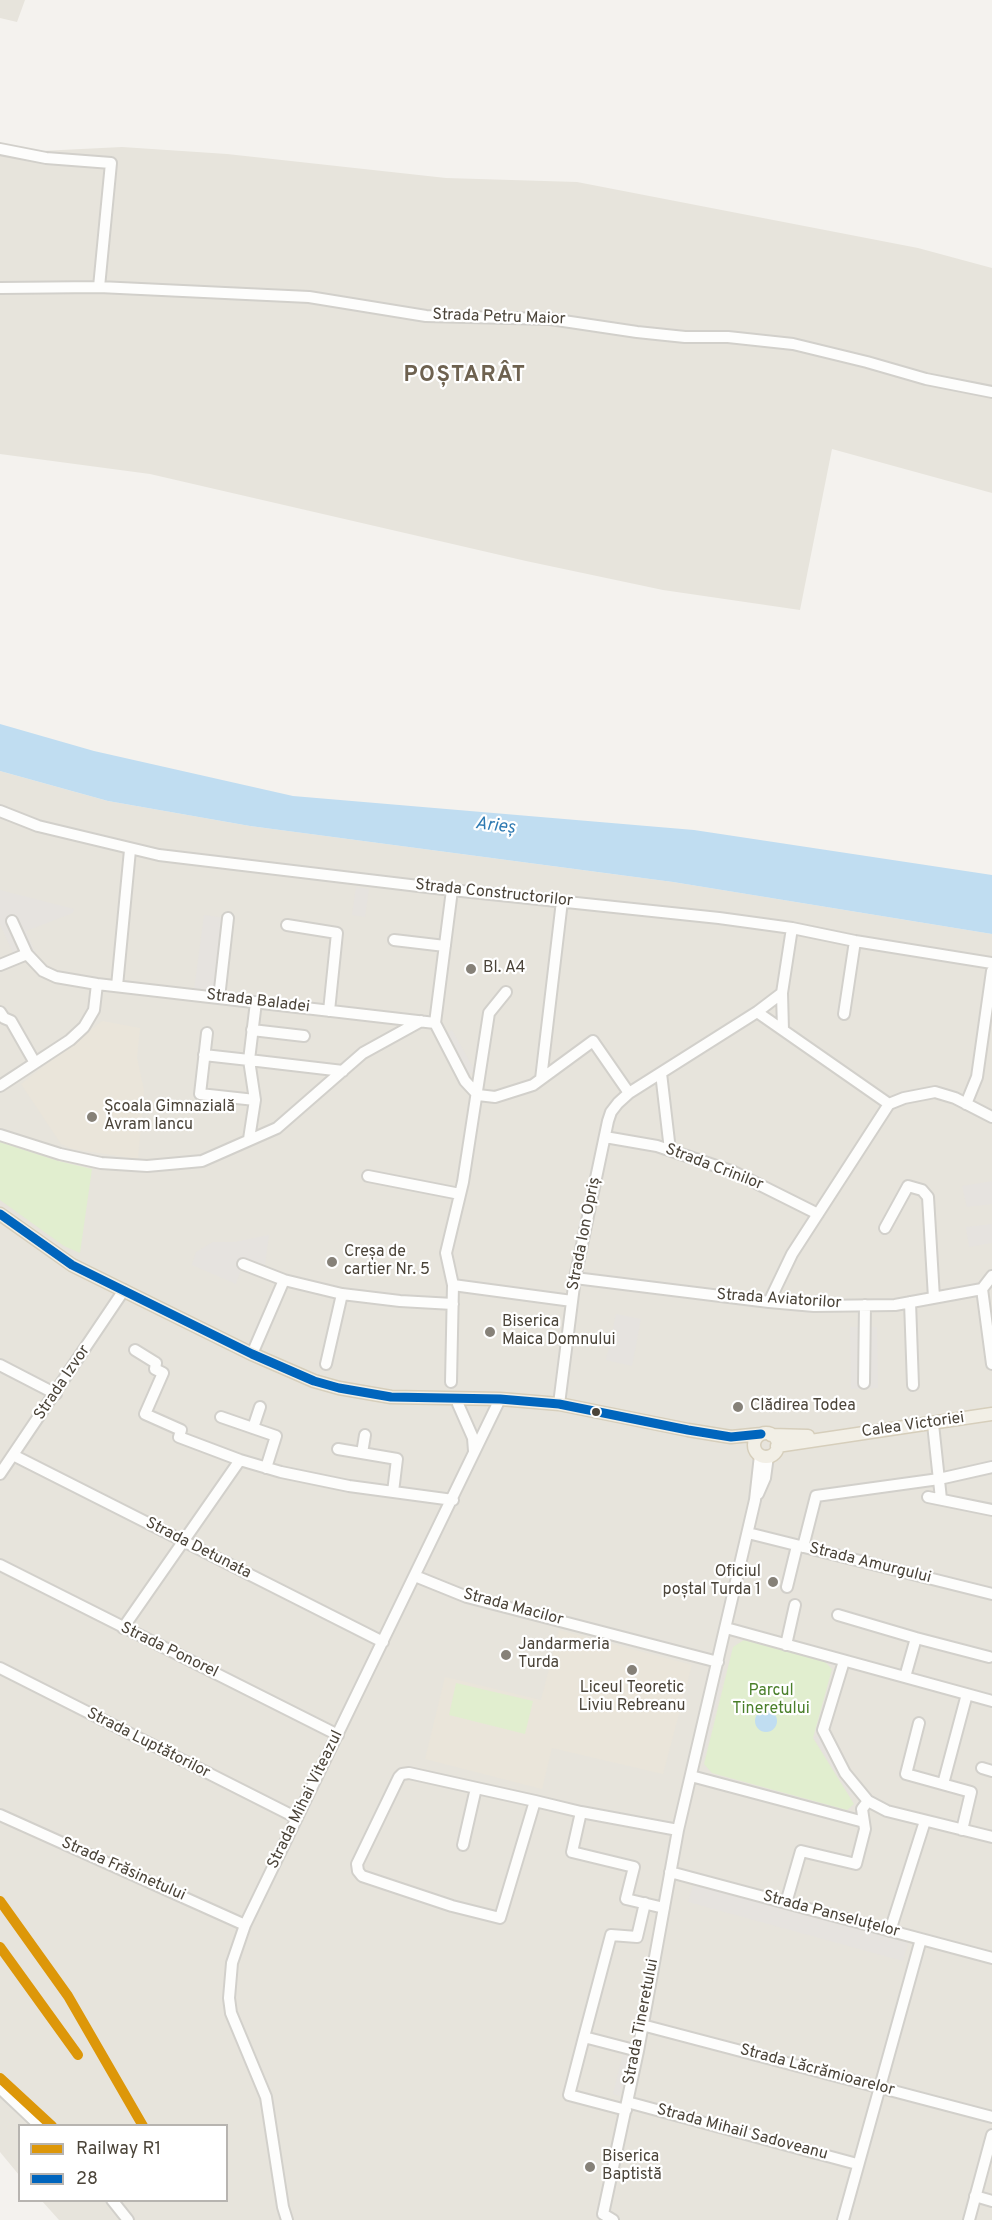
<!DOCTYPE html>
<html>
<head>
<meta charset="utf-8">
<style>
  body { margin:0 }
  #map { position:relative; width:992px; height:2220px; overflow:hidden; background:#f4f2ee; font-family:Overpass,sans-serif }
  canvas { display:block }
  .legend { position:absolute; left:18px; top:2124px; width:210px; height:78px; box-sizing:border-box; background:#fff; border:2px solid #b7b4b0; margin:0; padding:8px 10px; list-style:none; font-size:18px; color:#4b4439 }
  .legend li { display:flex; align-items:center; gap:12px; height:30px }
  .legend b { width:30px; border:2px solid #b7b4b0 }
</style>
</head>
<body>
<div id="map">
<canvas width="992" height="2220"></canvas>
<ul class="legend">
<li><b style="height:8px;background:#dd9709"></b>Railway R1</li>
<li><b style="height:8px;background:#0065bd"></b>28</li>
</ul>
</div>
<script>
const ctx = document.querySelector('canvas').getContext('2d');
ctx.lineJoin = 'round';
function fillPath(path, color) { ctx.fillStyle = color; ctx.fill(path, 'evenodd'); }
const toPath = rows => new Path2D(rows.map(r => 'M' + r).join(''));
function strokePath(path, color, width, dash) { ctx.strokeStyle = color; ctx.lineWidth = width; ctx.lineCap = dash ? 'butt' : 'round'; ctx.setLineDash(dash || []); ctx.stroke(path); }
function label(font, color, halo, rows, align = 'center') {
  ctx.font = font + ' Overpass,sans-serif'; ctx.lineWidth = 4.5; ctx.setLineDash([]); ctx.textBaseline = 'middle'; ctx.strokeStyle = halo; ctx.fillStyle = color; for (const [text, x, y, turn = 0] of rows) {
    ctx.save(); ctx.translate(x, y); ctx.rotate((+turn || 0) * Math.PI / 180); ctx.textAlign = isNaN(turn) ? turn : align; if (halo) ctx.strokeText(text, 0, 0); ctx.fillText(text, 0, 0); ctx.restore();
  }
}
fillPath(toPath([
  [0,0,25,0,17,22,0,18],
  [122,147,227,154,446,178,577,182,918,248,992,268,992,493,832,449,800,610,663,590,526,561,150,474,0,454,0,153],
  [0,771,108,801,250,826,673,882,992,934,992,2220,59,2220,42,2201,226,2200,226,2126,20,2126,19,2175,0,2152]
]), '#e7e4dc');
fillPath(toPath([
  [102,1021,140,1028,137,1058,144,1090,138,1159,73,1149,61,1144,21,1084],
  [559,1630,692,1665,663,1774,552,1748,542,1789,425,1759,445,1677,541,1700]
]), '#eae5da');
fillPath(toPath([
  [0,1142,58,1161,92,1169,80,1253,64,1246,0,1200],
  [744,1640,824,1661,832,1669,813,1738,854,1804,847,1810,712,1773,704,1764,733,1647],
  [456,1683,533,1701,525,1734,449,1715]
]), '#e1eecf');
fillPath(toPath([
  [356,887,369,889,365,917,352,915],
  [0,890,74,909,73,913,26,931,36,954,17,962,0,924],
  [204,915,233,919,223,994,194,990],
  [452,1030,475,1071,468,1075,444,1035],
  [992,1181,992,1204,967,1207,962,1186],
  [992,1224,992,1243,969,1247,966,1227],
  [269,1235,265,1265,243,1264,236,1284,192,1265,196,1252,213,1242,234,1242],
  [616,1314,641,1319,632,1366,606,1360],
  [850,1327,877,1327,878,1388,851,1389],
  [720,1669,725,1670,703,1761,698,1759],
  [820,1734,856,1791,850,1795,814,1738],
  [694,1882,909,1940,903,1961,688,1902],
  [623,2053,630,2055,620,2096,613,2094]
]), '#e6e3df');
fillPath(toPath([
  [0,724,94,751,293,796,694,830,992,875,992,934,673,882,250,826,108,801,0,771],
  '755 1721a11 11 0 1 1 22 0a11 11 0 1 1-22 0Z'
]), '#c0ddf1');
const minor = toPath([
  [0,149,46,158,111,163,99,287],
  [0,288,99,287,309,297,426,316,550,319,637,332,685,337,728,337,793,344,867,362,926,379,992,392],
  [0,811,38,826,159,855,452,890,719,918,792,928,855,941,992,963],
  [12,921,27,954,43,971,56,977,97,984,435,1023],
  [287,925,337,933,329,1011],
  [394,940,445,946],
  [0,965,27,954],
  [117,986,130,850],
  [219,998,228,918],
  [256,1002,249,1060,343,1071],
  [0,1012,4,1018,11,1021,35,1063],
  [757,1012,889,1104],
  [844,1014,855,941],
  [435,1023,465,1081,478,1095,495,1097,533,1085,593,1041,629,1093],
  [435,1023,452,890],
  [252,1030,304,1036],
  [783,1030,782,993,792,928],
  [207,1033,200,1094,255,1100],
  [204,1055,249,1060,255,1100,249,1139],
  [661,1073,670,1150],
  [541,1079,562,901],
  [0,1086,70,1040,84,1027,94,1010,97,984],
  [966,1104,977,1077,992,971],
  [0,1135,60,1154,101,1163,147,1166,202,1161,277,1128,363,1053,421,1021],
  [605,1137,657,1146,734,1172,818,1214],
  [368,1176,460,1194],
  [885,1228,908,1186,922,1190,928,1197,934,1298],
  [243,1264,284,1280,342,1294,400,1301,453,1304],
  [992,1276,982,1289,992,1364],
  [575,1278,769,1302,814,1306,895,1305,982,1289],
  [453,1285,572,1301],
  [769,1302,792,1254,889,1104,904,1098,935,1092,955,1098,992,1117],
  [910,1302,913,1385],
  [135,1350,156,1363,155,1369,163,1373,145,1414,181,1430,179,1437,240,1460,281,1472,349,1486,453,1500],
  [252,1354,284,1280],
  [326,1364,342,1294],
  [0,1365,56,1394],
  [451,1382,453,1285,446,1253,463,1182,489,1013,506,992],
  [864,1383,865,1305],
  [457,1398,458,1404,473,1438,474,1451],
  [559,1404,575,1278,608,1121,611,1112,618,1103,629,1093,757,1012,782,993],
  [221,1417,276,1436,266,1468],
  [933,1424,941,1499],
  [253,1428,260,1407],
  [338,1449,397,1459,393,1492],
  [362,1453,365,1435],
  [13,1455,383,1642],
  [0,1474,124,1290],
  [758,1494,765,1478,768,1456],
  [928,1497,992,1510],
  [748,1533,992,1594],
  [803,1547,816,1496,939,1479,992,1467],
  [0,1565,338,1735],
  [415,1576,467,1597,718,1662],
  [787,1587,797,1546],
  [838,1615,916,1638],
  [123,1628,240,1460],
  [726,1628,992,1701],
  [786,1645,795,1605],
  [844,1661,823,1730,845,1773,868,1801,887,1811,992,1837],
  [0,1668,297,1818],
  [905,1677,916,1638,989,1657],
  [919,1723,906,1774,971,1792,962,1830],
  [982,1768,992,1771],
  [691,1776,864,1822],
  [943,1784,967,1694],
  [535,1801,500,1918,452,1906,362,1876,358,1871,357,1864,399,1777,402,1774,409,1773,535,1801,581,1812,678,1830],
  [581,1812,572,1852,634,1867,626,1899,664,1908],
  [0,1815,245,1925],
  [463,1845,476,1788],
  [670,1872,992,1958],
  [786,1903,801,1851,856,1864,865,1829,862,1809,868,1801],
  [890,1931,925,1821],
  [642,2025,992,2117],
  [584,2037,569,2095,626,2110],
  [638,2051,584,2037,611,1935,637,1937,645,1903],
  [0,2088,40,2126],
  [627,2102,857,2164],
  [975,2196,992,2201],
  [112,2200,128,2220],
  [287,2220,283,2207,266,2097,231,2013,229,1998,232,1963,245,1925,500,1399],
  [613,2220,603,2214,638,2051,678,1830,755,1500,760,1455],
  [843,2220,921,1939],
  [969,2220,992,2135]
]);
const major = toPath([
  [0,1214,72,1265,252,1354,314,1381,339,1388,391,1397,500,1399,559,1404,688,1430,731,1437,761,1434],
  '754 1445a12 12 0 1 1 24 0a12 12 0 1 1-24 0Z',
  [771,1435,808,1436],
  [777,1446,992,1414]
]);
strokePath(minor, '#d2d0cb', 14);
strokePath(major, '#d6cebb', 15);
strokePath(minor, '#fdfdfc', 10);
strokePath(major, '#f2efe6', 12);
strokePath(toPath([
  [0,1214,72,1265,252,1354,314,1381,339,1388,391,1397,500,1399,559,1404,688,1430,731,1437,761,1434]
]), '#0065bd', 9);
strokePath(toPath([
  [0,1901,68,1996,143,2126],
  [0,1947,78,2055],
  [0,2078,52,2126]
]), '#dd9709', 10);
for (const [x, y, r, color] of [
  [471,969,6,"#868178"],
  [92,1117,6,"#868178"],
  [332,1262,6,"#868178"],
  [490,1332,6,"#868178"],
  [738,1407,6,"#868178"],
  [596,1412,5,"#4b4439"],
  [773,1582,6,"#868178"],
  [506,1655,6,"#868178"],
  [632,1670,6,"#868178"],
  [590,2167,6,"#868178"]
]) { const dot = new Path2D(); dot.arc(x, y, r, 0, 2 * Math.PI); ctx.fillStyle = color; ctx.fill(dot); strokePath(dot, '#fff', 2); }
label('16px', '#4b4439', '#fff', [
  ["Strada Petru Maior",499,318,2],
  ["Strada Constructorilor",494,894,6],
  ["Strada Baladei",258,1002,7],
  ["Strada Crinilor",714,1168,21],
  ["Strada Ion Opriș",585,1234,-79],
  ["Strada Aviatorilor",779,1300,4],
  ["Strada Izvor",63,1383,-56],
  ["Calea Victoriei",913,1426,-8],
  ["Strada Detunata",198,1549,27],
  ["Strada Amurgului",870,1564,14],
  ["Strada Macilor",513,1608,15],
  ["Strada Ponorel",169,1651,26],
  ["Strada Luptătorilor",148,1744,27],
  ["Strada Mihai Viteazul",306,1800,-64],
  ["Strada Frăsinetului",123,1870,24],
  ["Strada Panseluțelor",831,1915,15],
  ["Strada Tineretului",642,2022,-79],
  ["Strada Lăcrămioarelor",817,2071,15],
  ["Strada Mihail Sadoveanu",742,2133,15]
]);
label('16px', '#4b4439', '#fff', [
  ["Bl. A4",483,969],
  ["Școala Gimnazială",104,1108],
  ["Avram Iancu",104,1126],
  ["Creșa de",344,1253],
  ["cartier Nr. 5",344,1271],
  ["Biserica",502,1323],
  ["Maica Domnului",502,1341],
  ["Clădirea Todea",750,1407],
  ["Oficiul",761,1573,"right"],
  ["poștal Turda 1",761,1591,"right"],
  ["Jandarmeria",518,1646],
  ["Turda",518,1664],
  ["Liceul Teoretic",632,1689,"center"],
  ["Liviu Rebreanu",632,1707,"center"],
  ["Biserica",602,2158],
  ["Baptistă",602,2176]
], 'left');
label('16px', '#4a7f2a', '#fff', [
  ["Parcul",771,1692],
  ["Tineretului",771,1710]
]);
label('italic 18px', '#2e7ab2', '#fff', [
  ["Arieș",495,827,7]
]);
ctx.letterSpacing = '1.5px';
label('bold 22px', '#6e6250', '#fff', [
  ["POȘTARÂT",465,377]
]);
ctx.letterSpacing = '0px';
</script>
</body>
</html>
